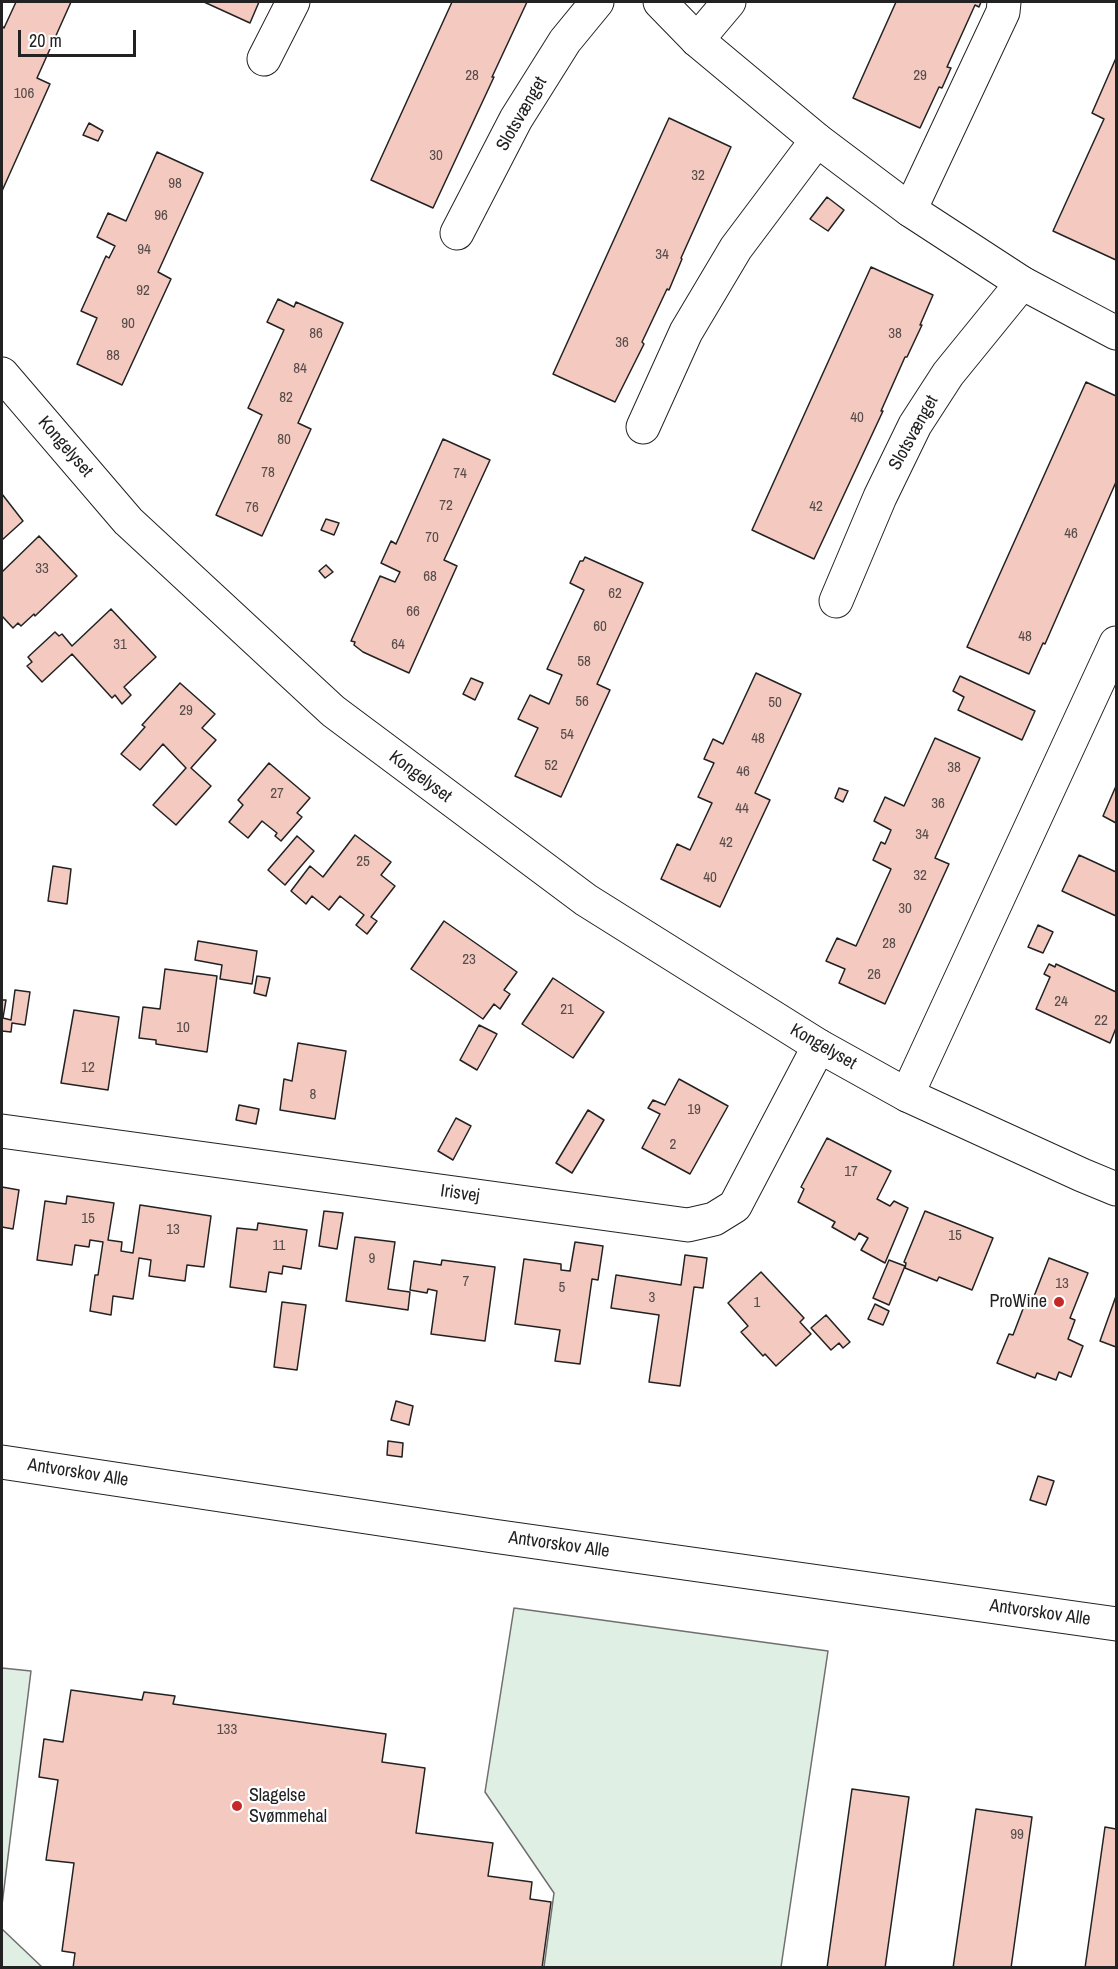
<!DOCTYPE html>
<html>
<head>
<meta charset="utf-8">
<style>
  body { margin:0 }
  #map { position:relative; width:1118px; height:1969px; overflow:hidden; background:#fff; font-family:"Archivo Narrow",sans-serif }
  canvas { display:block }
  .frame { position:absolute; inset:0; border:3px solid #222; pointer-events:none }
  .scale { position:absolute; left:18px; top:30px; width:118px; height:27px; box-sizing:border-box; border:3px solid #222; border-top:0; padding-left:8px; font-size:18px; line-height:21px; white-space:nowrap; color:#222; -webkit-text-stroke:4px #fff; paint-order:stroke }
</style>
</head>
<body>
<div id="map">
<canvas width="1118" height="1969"></canvas>
<div class="frame"></div>
<div class="scale">20 m</div>
</div>
<script>
const ctx = document.querySelector('canvas').getContext('2d');
ctx.lineJoin = 'round';
function fillPath(path, color) { ctx.fillStyle = color; ctx.fill(path, 'evenodd'); }
const toPath = rows => new Path2D(rows.map(r => 'M' + r).join(''));
function strokePath(path, color, width, dash) { ctx.strokeStyle = color; ctx.lineWidth = width; ctx.lineCap = dash ? 'butt' : 'round'; ctx.setLineDash(dash || []); ctx.stroke(path); }
function label(font, color, halo, rows, align = 'center') {
  ctx.font = font + ' "Archivo Narrow",sans-serif'; ctx.lineWidth = 4.5; ctx.setLineDash([]); ctx.textBaseline = 'middle'; ctx.strokeStyle = halo; ctx.fillStyle = color; for (const [text, x, y, turn = 0] of rows) {
    ctx.save(); ctx.translate(x, y); ctx.rotate((+turn || 0) * Math.PI / 180); ctx.textAlign = isNaN(turn) ? turn : align; if (halo) ctx.strokeText(text, 0, 0); ctx.fillText(text, 0, 0); ctx.restore();
  }
}
const green = toPath([
  [514,1608,828,1651,781,1967,544,1967,554,1893,485,1792,514,1608],
  [2,1668,31,1671,2,1905,2,1668],
  [2,1929,42,1967,2,1967,2,1929]
]);
fillPath(green, '#e0efe3');
strokePath(green, '#6f6f6f', 1.5);
const building = toPath([
  [16,2,71,2,37,78,50,84,2,191,2,26,4,28,16,2],
  [204,2,259,2,250,23,204,2],
  [452,2,527,2,492,77,494,77,433,208,371,180,452,2],
  [896,2,981,2,979,7,975,5,947,67,951,68,942,88,939,87,920,128,853,98,896,2],
  [1116,58,1116,260,1053,231,1104,119,1092,113,1116,58],
  [669,118,731,147,681,258,682,259,669,290,667,289,642,342,644,344,615,402,553,374,669,118],
  [89,123,103,131,98,141,83,135,89,123],
  [157,152,203,173,158,272,171,279,122,385,77,364,97,318,81,311,106,256,109,258,115,246,97,237,108,213,126,221,157,152],
  [827,197,844,210,828,231,810,219,827,197],
  [871,267,933,295,920,325,922,325,907,357,905,357,881,411,883,411,814,559,752,530,871,267],
  [278,299,294,307,296,302,343,323,298,423,311,429,262,536,216,515,262,415,248,408,284,330,267,322,278,299],
  [1086,382,1116,396,1116,482,1045,644,1043,643,1029,674,967,647,1086,382],
  [443,439,490,460,444,560,457,566,409,673,363,652,354,645,355,642,351,641,380,576,395,582,400,572,381,563,391,541,396,544,443,439],
  [2,494,23,521,2,540,2,494],
  [326,519,339,523,334,535,321,530,326,519],
  [39,536,77,576,35,616,34,614,21,626,18,623,13,628,2,616,2,572,39,536],
  [585,557,643,583,597,684,610,690,561,797,515,776,538,728,518,719,530,695,549,704,562,675,547,669,584,590,570,583,580,561,583,561,585,557],
  [326,565,333,572,325,578,319,571,326,565],
  [111,609,156,657,124,687,131,695,122,704,115,695,112,698,72,654,42,682,27,666,32,662,28,657,55,632,59,636,62,634,72,646,111,609],
  [756,673,801,694,755,793,770,800,720,907,661,879,677,844,690,850,712,803,698,797,714,763,704,759,713,739,723,744,756,673],
  [960,676,1035,711,1022,740,958,710,964,697,953,691,960,676],
  [471,678,483,683,475,700,463,694,471,678],
  [180,683,215,714,202,728,216,740,191,768,211,786,176,825,153,805,186,768,163,744,140,770,121,754,145,727,142,725,180,683],
  [935,738,980,758,935,858,949,864,885,1004,839,983,845,969,826,961,837,938,856,946,891,869,873,860,881,842,885,844,891,830,874,821,885,797,904,806,935,738],
  [269,763,310,798,297,813,302,817,281,841,275,836,277,833,262,821,248,838,229,822,243,805,238,800,269,763],
  [1116,786,1116,823,1103,816,1116,786],
  [839,788,848,791,843,802,835,798,839,788],
  [355,835,391,862,381,875,395,886,371,917,377,921,367,934,356,925,364,915,340,896,329,910,312,896,306,904,291,891,310,866,323,877,355,835],
  [297,836,314,851,285,885,268,870,297,836],
  [1079,855,1116,872,1116,916,1062,891,1079,855],
  [53,866,71,869,67,904,48,901,53,866],
  [444,921,517,972,504,990,510,994,500,1009,494,1004,483,1019,411,969,444,921],
  [1038,925,1053,932,1043,953,1028,947,1038,925],
  [198,941,257,951,252,984,220,979,222,965,195,960,198,941],
  [1049,964,1055,967,1056,964,1116,992,1116,1028,1110,1043,1036,1009,1050,977,1044,974,1049,964],
  [165,969,217,976,207,1052,156,1044,156,1040,139,1038,143,1007,160,1009,165,969],
  [257,976,270,978,266,996,254,993,257,976],
  [553,978,604,1012,573,1058,522,1024,553,978],
  [15,990,30,992,25,1025,12,1023,11,1032,2,1031,2,1032,2,1000,6,1000,3,1018,11,1020,15,990],
  [74,1010,119,1017,108,1090,61,1083,74,1010],
  [479,1025,497,1034,477,1070,460,1060,479,1025],
  [298,1043,346,1051,335,1119,280,1110,284,1079,292,1081,298,1043],
  [679,1079,728,1106,690,1174,642,1148,660,1114,648,1108,653,1100,665,1105,679,1079],
  [239,1105,259,1109,256,1124,236,1120,239,1105],
  [588,1110,604,1120,572,1173,556,1163,588,1110],
  [456,1118,471,1126,453,1160,438,1151,456,1118],
  [827,1138,891,1171,877,1199,890,1206,894,1201,908,1208,885,1263,861,1250,868,1238,859,1233,855,1240,832,1227,835,1222,798,1202,804,1189,801,1187,827,1138],
  [2,1187,19,1190,13,1229,2,1227,2,1187],
  [67,1196,114,1203,108,1240,122,1242,121,1251,133,1253,140,1205,211,1216,204,1267,187,1265,185,1281,149,1276,151,1260,139,1258,133,1299,113,1296,111,1315,90,1311,95,1275,98,1275,103,1242,90,1240,89,1247,75,1245,72,1265,37,1260,45,1201,66,1204,67,1196],
  [324,1211,343,1213,337,1249,319,1246,324,1211],
  [925,1211,993,1238,972,1290,939,1277,937,1281,905,1268,906,1263,904,1262,925,1211],
  [258,1223,307,1230,301,1269,283,1266,282,1274,269,1272,266,1292,230,1287,237,1228,257,1230,258,1223],
  [355,1237,395,1242,388,1289,410,1292,408,1310,346,1301,355,1237],
  [575,1242,603,1246,598,1280,592,1279,580,1364,555,1361,560,1330,515,1324,524,1259,561,1264,561,1270,570,1271,575,1242],
  [685,1255,707,1258,703,1288,694,1287,680,1386,649,1382,659,1315,611,1308,616,1275,681,1285,685,1255],
  [1049,1258,1088,1273,1070,1318,1075,1320,1068,1339,1083,1346,1071,1377,1059,1372,1056,1380,1037,1373,1035,1378,997,1363,1009,1334,1013,1335,1026,1301,1031,1304,1049,1258],
  [442,1260,495,1267,485,1341,431,1334,437,1291,428,1289,427,1293,410,1290,414,1261,441,1265,442,1260],
  [889,1260,905,1266,889,1305,873,1298,889,1260],
  [761,1272,804,1318,800,1322,811,1334,776,1366,765,1354,763,1356,741,1332,748,1326,728,1303,761,1272],
  [1116,1296,1116,1347,1100,1341,1116,1296],
  [282,1302,306,1305,297,1370,274,1367,282,1302],
  [875,1304,889,1311,883,1325,868,1319,875,1304],
  [826,1315,850,1342,843,1348,839,1343,831,1350,811,1328,826,1315],
  [396,1401,413,1406,409,1425,391,1420,396,1401],
  [388,1441,403,1443,402,1457,387,1455,388,1441],
  [1038,1476,1054,1481,1046,1505,1030,1500,1038,1476],
  [71,1690,142,1700,144,1692,175,1696,173,1704,386,1734,382,1762,425,1768,416,1833,493,1843,488,1876,532,1882,530,1899,551,1902,542,1968,73,1968,75,1953,62,1951,74,1863,46,1860,58,1780,39,1777,44,1739,63,1742,71,1690],
  [852,1789,909,1797,885,1968,827,1968,852,1789],
  [976,1809,1032,1817,1011,1968,953,1968,976,1809],
  [1105,1827,1116,1829,1116,1968,1085,1968,1105,1827]
]);
fillPath(building, '#f3c9c0');
strokePath(building, '#222', 1.5);
const minor = toPath([
  [697,40,729,2],
  [264,59,293,2],
  [910,210,1003,12,1004,2],
  [457,233,516,119,565,41,597,2],
  [643,427,686,332,736,248,817,140],
  [836,601,880,497,915,425,948,374,1022,283],
  [907,1095,1116,643],
  [2,1131,688,1225,714,1219,735,1206,819,1046]
]);
const tertiary = toPath([
  [660,2,697,40,817,140,910,210,1022,283,1116,333],
  [2,374,128,521,333,711,586,900,819,1046,907,1095,1082,1175,1116,1189],
  [2,1462,493,1536,1116,1624]
]);
strokePath(minor, '#222', 35);
strokePath(tertiary, '#222', 35);
strokePath(minor, '#fff', 33);
strokePath(tertiary, '#fff', 33);
for (const [x, y, r, color] of [
  [1059,1302,6,"#c62828"],
  [237,1806,6,"#c62828"]
]) { const dot = new Path2D(); dot.arc(x, y, r, 0, 2 * Math.PI); ctx.fillStyle = color; ctx.fill(dot); strokePath(dot, '#fff', 2); }
label('15px', '#564c4a', null, [
  ["28",472,76],
  ["29",920,76],
  ["106",24,94],
  ["30",436,156],
  ["32",698,176],
  ["98",175,184],
  ["96",161,216],
  ["94",144,250],
  ["34",662,255],
  ["92",143,291],
  ["90",128,324],
  ["86",316,334],
  ["38",895,334],
  ["36",622,343],
  ["88",113,356],
  ["84",300,369],
  ["82",286,398],
  ["40",857,418],
  ["80",284,440],
  ["78",268,473],
  ["74",460,474],
  ["72",446,506],
  ["42",816,507],
  ["76",252,508],
  ["46",1071,534],
  ["70",432,538],
  ["33",42,569],
  ["68",430,577],
  ["62",615,594],
  ["66",413,612],
  ["60",600,627],
  ["48",1025,637],
  ["31",120,645],
  ["64",398,645],
  ["58",584,662],
  ["56",582,702],
  ["50",775,703],
  ["29",186,711],
  ["54",567,735],
  ["48",758,739],
  ["52",551,766],
  ["38",954,768],
  ["46",743,772],
  ["27",277,794],
  ["36",938,804],
  ["44",742,809],
  ["34",922,835],
  ["42",726,843],
  ["25",363,862],
  ["32",920,876],
  ["40",710,878],
  ["30",905,909],
  ["28",889,944],
  ["23",469,960],
  ["26",874,975],
  ["24",1061,1002],
  ["21",567,1010],
  ["22",1101,1021],
  ["10",183,1028],
  ["12",88,1068],
  ["8",313,1095],
  ["19",694,1110],
  ["2",673,1145],
  ["17",851,1172],
  ["15",88,1219],
  ["13",173,1230],
  ["15",955,1236],
  ["11",279,1246],
  ["9",372,1259],
  ["7",466,1282],
  ["13",1062,1284],
  ["5",562,1288],
  ["3",652,1298],
  ["1",757,1303],
  ["133",227,1730],
  ["99",1017,1835]
]);
label('18px', '#222', '#fff', [
  ["Slotsvænget",522,114,-60],
  ["Slotsvænget",914,433,-61],
  ["Kongelyset",65,447,49],
  ["Kongelyset",420,777,37],
  ["Kongelyset",823,1047,30],
  ["Irisvej",460,1194,8],
  ["Antvorskov Alle",78,1473,9],
  ["Antvorskov Alle",559,1545,8],
  ["Antvorskov Alle",1040,1613,8]
]);
label('18px', '#222', '#fff', [
  ["ProWine",1047,1302],
  ["Slagelse",249,1796,"left"],
  ["Svømmehal",249,1817,"left"]
], 'right');
</script>
</body>
</html>
